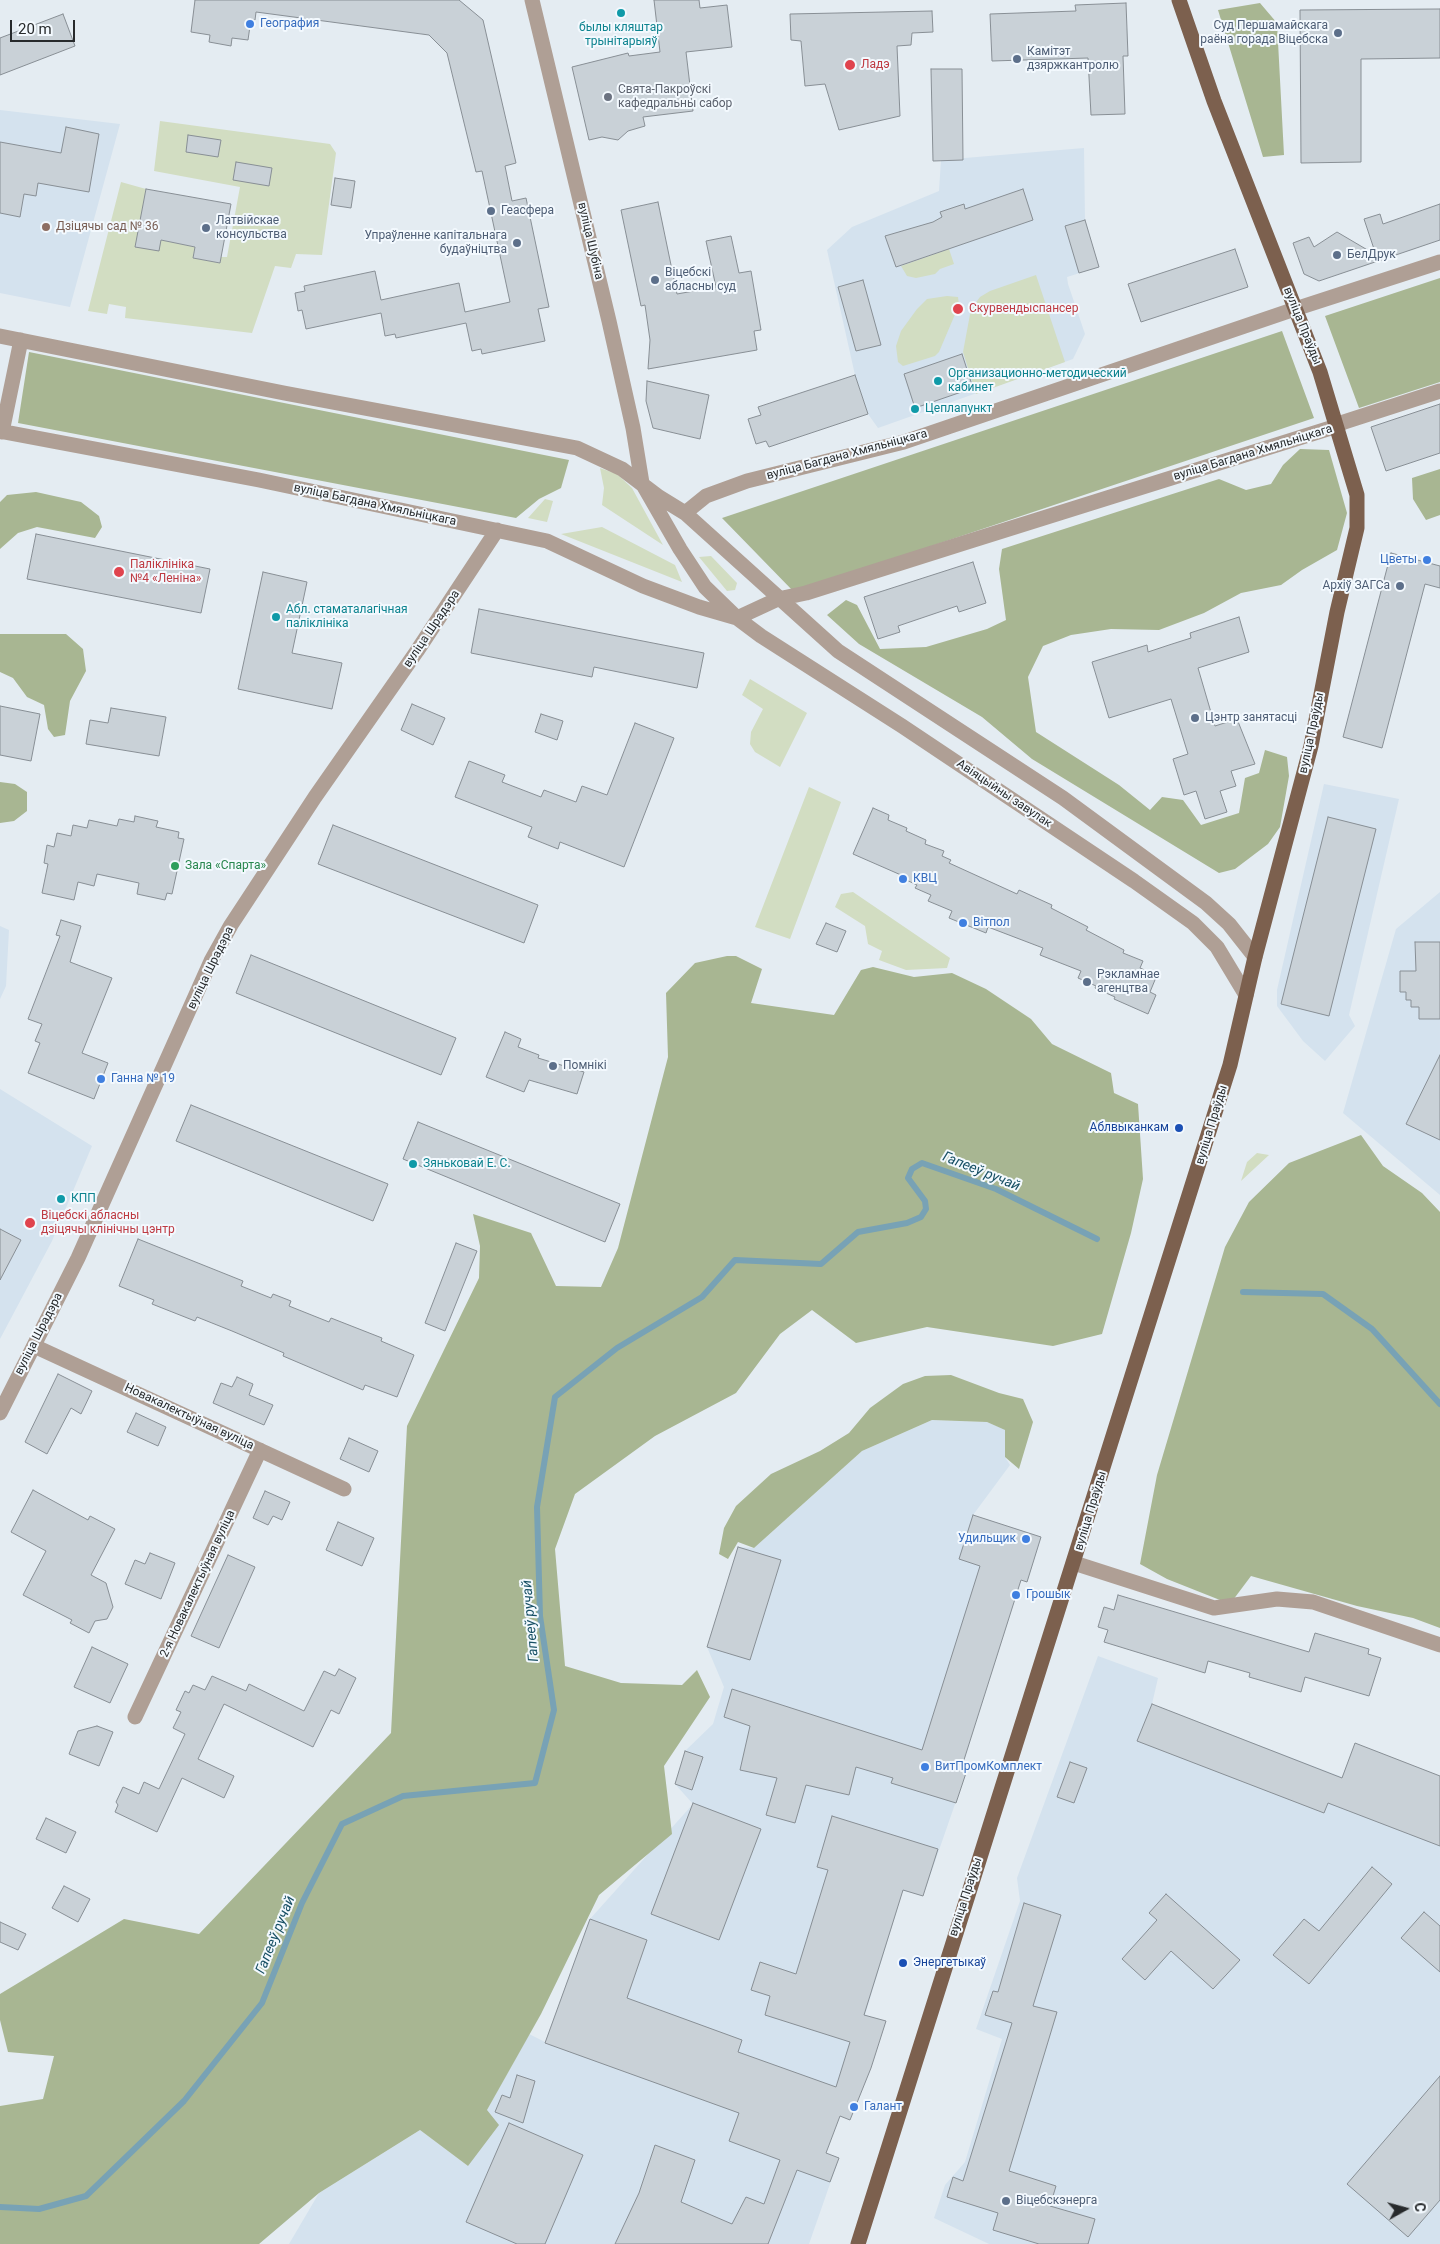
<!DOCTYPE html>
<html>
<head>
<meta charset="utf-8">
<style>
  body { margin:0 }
  #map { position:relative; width:1440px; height:2244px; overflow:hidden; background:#e4ecf2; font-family:Roboto,sans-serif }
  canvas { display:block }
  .north { position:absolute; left:1380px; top:2184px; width:50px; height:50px; -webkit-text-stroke:4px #f3f9fe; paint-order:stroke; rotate:83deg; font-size:14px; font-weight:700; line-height:20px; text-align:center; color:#272a2c }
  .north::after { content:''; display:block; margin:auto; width:18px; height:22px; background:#272a2c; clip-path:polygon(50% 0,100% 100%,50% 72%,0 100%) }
  .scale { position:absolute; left:10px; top:20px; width:65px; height:22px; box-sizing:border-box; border:2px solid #272a2c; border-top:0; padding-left:6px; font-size:15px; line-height:18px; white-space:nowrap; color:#272a2c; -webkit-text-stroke:4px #f3f9fe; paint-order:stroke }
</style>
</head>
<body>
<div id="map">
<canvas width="1440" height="2244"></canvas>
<div class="north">С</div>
<div class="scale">20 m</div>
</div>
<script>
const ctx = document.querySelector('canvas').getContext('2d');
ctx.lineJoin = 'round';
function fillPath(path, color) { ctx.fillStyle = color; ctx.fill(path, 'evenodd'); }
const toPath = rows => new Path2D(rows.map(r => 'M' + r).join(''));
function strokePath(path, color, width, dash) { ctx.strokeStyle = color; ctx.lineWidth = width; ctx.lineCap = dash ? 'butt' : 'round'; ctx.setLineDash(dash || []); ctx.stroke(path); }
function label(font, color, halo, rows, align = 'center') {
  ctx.font = font + ' Roboto,sans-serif'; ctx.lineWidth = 4; ctx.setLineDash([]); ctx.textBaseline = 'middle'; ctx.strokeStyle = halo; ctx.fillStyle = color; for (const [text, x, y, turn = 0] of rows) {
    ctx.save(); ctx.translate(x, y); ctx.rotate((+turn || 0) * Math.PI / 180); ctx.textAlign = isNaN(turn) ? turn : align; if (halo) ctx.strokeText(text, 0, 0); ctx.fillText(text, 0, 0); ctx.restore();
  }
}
fillPath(toPath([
  [0,110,120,124,70,307,0,293],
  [1084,148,1085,220,1099,267,1067,277,1068,284,1085,334,1073,359,878,428,868,414,855,375,827,250,852,227,939,191,941,160],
  [1324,784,1399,799,1349,1015,1355,1026,1325,1061,1303,1041,1277,1006,1277,990],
  [1440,892,1440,1195,1343,1113,1396,929],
  [0,926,9,930,6,986,0,999],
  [0,1089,92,1146,52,1241,0,1339],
  [932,1420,987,1422,1006,1430,1005,1457,1010,1465,973,1515,1041,1537,1027,1582,1021,1580,963,1762,969,1764,923,1896,903,1890,865,2015,886,2021,839,2116,826,2153,839,2158,809,2244,289,2244,319,2193,420,2130,468,2166,487,2110,529,2034,545,2042,590,1919,693,1804,675,1784,685,1751,713,1724,724,1687,707,1647,738,1547,754,1548,862,1451],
  [1098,1656,1158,1678,1152,1704,1342,1777,1355,1743,1440,1776,1440,2244,989,2244,934,2218,945,2185,965,2162,1002,2039,976,2029,1020,1901,1017,1878]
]), '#d4e2ee');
fillPath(toPath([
  [160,121,330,144,336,153,322,255,296,254,291,268,275,266,252,333,125,318,126,307,109,304,107,314,88,311,121,182,146,189,136,247,161,240,195,247,193,258,220,263,221,257,227,257,240,187,154,171],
  [949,249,954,264,940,269,935,274,916,278,907,276,901,266],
  [1036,275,1065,362,976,394,963,352,971,309,980,297,990,291],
  [947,296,958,297,959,305,939,352,935,356,903,366,898,362,896,346,901,331,917,309,927,299],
  [600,468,617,474,632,488,663,545,602,505,604,488],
  [545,499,553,501,547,522,528,518],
  [602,527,675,565,682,582,561,534],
  [711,556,737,583,735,590,727,591,699,557],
  [750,679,807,713,780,767,755,752,750,744,751,732,763,709,742,695],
  [809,787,841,802,790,939,755,927],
  [853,892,950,958,947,968,906,970,879,960,882,951,868,944,865,926,835,907,841,894],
  [1257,1153,1269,1155,1241,1181,1247,1162]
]), '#d2ddc2');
fillPath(toPath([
  [1260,3,1277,23,1284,155,1263,157,1218,10],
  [1440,278,1440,382,1359,408,1325,316],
  [1282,331,1314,418,794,592,722,518],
  [29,352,569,460,561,488,539,499,516,518,18,423],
  [1300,449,1329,450,1347,513,1337,550,1302,570,1281,585,1241,593,1204,613,1159,630,1111,629,1071,635,1043,646,1028,677,1036,732,1119,785,1150,810,1162,797,1183,800,1201,825,1239,813,1245,778,1259,773,1265,750,1287,757,1289,776,1280,827,1268,844,1235,869,1219,873,1032,759,982,717,859,644,827,615,846,600,857,605,880,649,926,647,987,629,1006,620,999,569,1002,549,1219,479,1246,490,1271,484,1283,465],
  [1440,469,1440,515,1426,520,1413,499,1412,478],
  [36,492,81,502,99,516,102,527,95,538,37,527,18,533,0,549,0,502,7,495],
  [0,634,66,634,83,649,86,671,70,701,65,735,54,737,48,729,44,705,27,697,13,678,0,672],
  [0,782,15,784,27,792,27,811,14,821,0,823],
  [727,956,736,956,762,969,751,1003,834,1015,861,970,873,967,914,977,952,973,986,989,1031,1019,1052,1044,1111,1073,1114,1093,1138,1104,1143,1179,1131,1233,1102,1334,1053,1346,927,1327,856,1343,812,1310,780,1334,736,1393,655,1436,575,1494,555,1549,565,1666,621,1683,682,1685,697,1670,710,1697,664,1766,672,1834,599,1895,541,2014,487,2110,499,2125,468,2166,420,2130,319,2193,259,2244,0,2244,0,2106,43,2099,54,2056,8,2052,0,2020,0,1994,124,1919,199,1934,391,1733,407,1426,479,1278,480,1246,473,1214,531,1233,556,1286,601,1287,618,1248,668,1057,666,993,695,963],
  [1361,1135,1383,1166,1422,1193,1440,1212,1440,1628,1413,1618,1357,1606,1251,1576,1230,1604,1167,1579,1140,1564,1157,1475,1225,1247,1249,1202,1289,1163],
  [951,1375,999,1393,1023,1399,1033,1422,1019,1469,1005,1457,1005,1430,987,1422,932,1420,862,1451,754,1548,738,1542,728,1559,719,1554,724,1528,736,1506,771,1474,820,1451,849,1433,870,1408,903,1384,925,1376]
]), '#a8b692');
strokePath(toPath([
  [1243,1292,1323,1294,1372,1329,1440,1404],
  [0,2207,39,2209,86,2196,184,2101,262,2003,302,1903,342,1824,403,1796,535,1783,554,1710,540,1616,537,1507,555,1397,617,1348,702,1297,735,1260,821,1264,858,1232,907,1223,921,1217,926,1209,925,1201,908,1178,912,1169,922,1163,996,1189,1097,1239]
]), '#78a2b5', 6);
const building = toPath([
  [195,0,459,0,483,20,516,163,505,166,512,201,526,198,549,307,538,309,545,341,482,354,481,349,472,351,466,323,396,338,395,334,385,336,381,313,306,329,302,310,298,311,295,293,305,291,304,286,375,271,381,300,459,283,465,312,510,302,482,171,476,172,447,53,429,35,256,12,255,20,251,19,248,40,232,38,231,46,209,42,210,35,191,32,195,0],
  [654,0,699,0,700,8,727,5,732,47,686,52,693,111,643,117,645,126,628,131,618,140,602,137,589,140,572,67,628,53,629,56,660,52,654,0],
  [1126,3,1128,56,1123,56,1125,114,1091,115,1088,58,992,61,990,14,1076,11,1075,5,1126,3],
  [1440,9,1440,58,1361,59,1361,162,1301,163,1300,10,1440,9],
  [932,11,933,32,912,33,911,45,897,46,900,116,839,130,825,84,805,86,801,41,791,40,790,14,932,11],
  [63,14,75,46,0,75,0,38,63,14],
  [931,69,962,69,963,160,933,161,931,69],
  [66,127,99,134,89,192,38,183,36,196,24,194,20,217,0,213,0,142,61,153,66,127],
  [188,135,221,140,218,157,186,152,188,135],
  [236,162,272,168,269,186,233,180,236,162],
  [335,178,355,181,351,208,331,205,335,178],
  [146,189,231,204,220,263,193,258,195,247,161,240,159,251,135,247,146,189],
  [1023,189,1033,220,896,267,885,236,933,222,942,217,940,212,964,204,965,209,1023,189],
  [658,202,677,294,716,287,706,241,731,236,739,273,751,271,761,330,754,331,757,350,648,369,650,340,645,305,641,306,621,210,658,202],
  [1440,204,1440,240,1319,281,1304,274,1293,243,1309,237,1314,247,1337,232,1376,255,1364,219,1380,214,1383,224,1440,204],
  [1085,220,1099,267,1079,273,1065,226,1085,220],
  [1235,249,1248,287,1141,322,1128,284,1235,249],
  [863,280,881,345,856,351,838,287,863,280],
  [962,354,973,388,915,408,904,374,962,354],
  [855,375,868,414,769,447,766,441,756,444,748,419,761,415,758,407,855,375],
  [647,381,709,395,700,439,653,428,646,401,647,381],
  [1440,404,1440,453,1386,471,1371,427,1440,404],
  [36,534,210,569,201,613,27,579,36,534],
  [1391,553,1440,566,1440,588,1425,584,1382,748,1343,737,1391,553],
  [973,562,986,603,959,612,957,606,898,626,900,632,878,639,864,597,973,562],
  [263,572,307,582,292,653,342,663,332,709,238,689,263,572],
  [479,609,704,653,697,688,594,667,592,677,471,653,479,609],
  [1239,617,1249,652,1198,668,1215,726,1237,719,1255,764,1231,771,1236,786,1220,791,1227,812,1205,819,1196,791,1184,795,1173,759,1188,754,1171,699,1109,718,1092,662,1147,645,1148,652,1169,645,1191,638,1190,633,1239,617],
  [412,704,445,718,433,745,401,730,412,704],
  [0,706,40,714,31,761,0,755,0,706],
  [111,708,166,717,159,756,86,744,90,720,108,723,111,708],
  [541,714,563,721,557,740,535,732,541,714],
  [635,723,674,738,624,867,560,842,558,849,528,837,532,827,455,797,469,761,505,775,502,782,541,797,544,790,576,802,582,786,607,795,635,723],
  [873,808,889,815,888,820,907,828,906,831,926,840,925,844,944,851,942,856,951,860,949,863,1017,894,1019,890,1052,905,1051,908,1088,927,1086,930,1124,950,1123,953,1143,961,1140,968,1157,975,1150,992,1156,995,1148,1014,1114,999,1115,997,1095,988,1096,986,1078,978,1081,971,1040,955,1043,948,988,927,986,933,949,918,952,911,928,901,931,895,915,888,917,885,900,877,901,875,853,854,873,808],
  [135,816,158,821,156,827,179,832,178,838,184,839,172,894,167,893,165,900,137,894,139,883,97,874,94,886,78,882,74,900,42,893,48,864,44,863,47,845,54,847,57,833,71,836,73,825,87,828,89,820,117,826,119,819,134,822,135,816],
  [1328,817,1376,829,1329,1016,1281,1004,1328,817],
  [333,825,538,905,524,943,318,864,333,825],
  [61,920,81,926,70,962,112,978,82,1053,108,1063,94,1099,28,1073,40,1043,35,1041,42,1024,28,1019,60,936,56,935,61,920],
  [826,923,846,931,837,952,816,944,826,923],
  [1415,942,1440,942,1440,1019,1419,1019,1419,1007,1411,1007,1411,1000,1406,1000,1406,992,1400,992,1400,971,1416,971,1415,942],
  [251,955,456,1038,441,1075,236,993,251,955],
  [505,1032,521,1039,518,1047,539,1055,538,1058,584,1072,577,1094,529,1080,524,1092,486,1077,505,1032],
  [1440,1055,1440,1140,1406,1124,1440,1055],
  [191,1105,388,1184,373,1221,176,1141,191,1105],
  [418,1122,620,1204,605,1242,403,1159,418,1122],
  [0,1229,21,1240,0,1280,0,1229],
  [138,1239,243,1281,241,1286,271,1298,273,1294,291,1301,289,1306,329,1322,331,1318,382,1338,381,1341,414,1355,397,1397,365,1385,363,1390,283,1356,284,1353,232,1331,197,1317,195,1321,152,1304,154,1300,119,1286,138,1239],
  [456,1243,477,1251,445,1331,425,1323,456,1243],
  [58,1374,92,1391,81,1414,71,1408,47,1454,25,1442,58,1374],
  [237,1377,253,1384,249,1395,273,1405,264,1425,213,1403,221,1383,232,1387,237,1377],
  [136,1413,166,1427,158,1446,127,1432,136,1413],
  [349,1438,378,1451,369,1472,340,1459,349,1438],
  [33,1490,88,1520,90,1516,115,1529,91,1575,106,1583,113,1607,107,1619,95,1621,89,1633,70,1623,72,1620,23,1595,46,1551,11,1532,33,1490],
  [265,1491,290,1502,282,1520,273,1516,268,1525,253,1518,265,1491],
  [973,1515,1041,1537,1027,1582,1021,1580,963,1763,969,1764,956,1803,891,1783,893,1778,856,1767,849,1795,806,1785,795,1823,766,1815,777,1778,740,1770,750,1726,724,1717,732,1689,922,1750,980,1566,959,1559,973,1515],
  [338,1522,374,1538,362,1566,326,1550,338,1522],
  [738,1547,781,1560,750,1660,707,1647,738,1547],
  [150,1553,175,1563,161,1599,125,1584,135,1560,145,1564,150,1553],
  [228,1555,255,1567,219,1648,191,1636,228,1555],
  [1118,1595,1309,1652,1315,1633,1369,1649,1368,1654,1381,1658,1369,1696,1305,1677,1301,1692,1249,1677,1250,1673,1208,1661,1205,1673,1104,1642,1108,1630,1098,1627,1104,1607,1114,1610,1118,1595],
  [92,1647,128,1664,110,1703,74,1687,92,1647],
  [339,1669,356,1678,339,1714,331,1710,313,1747,224,1704,198,1759,234,1776,224,1798,182,1778,157,1832,115,1812,118,1805,116,1802,123,1787,139,1794,144,1782,159,1789,185,1734,173,1728,181,1712,176,1710,185,1691,189,1693,193,1685,205,1690,212,1676,246,1691,249,1684,304,1711,324,1671,335,1676,339,1669],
  [1152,1704,1342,1778,1355,1743,1440,1776,1440,1846,1328,1803,1324,1813,1137,1741,1152,1704],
  [97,1726,113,1732,99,1766,69,1754,78,1731,97,1726],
  [685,1751,703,1757,692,1790,675,1784,685,1751],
  [1070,1762,1087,1768,1074,1803,1057,1797,1070,1762],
  [693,1803,761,1829,719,1940,651,1914,693,1803],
  [832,1816,938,1849,923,1896,903,1890,864,2015,886,2021,871,2068,850,2120,840,2116,826,2153,839,2158,830,2182,797,2170,768,2244,615,2244,639,2193,655,2145,695,2160,681,2202,732,2224,746,2197,764,2204,780,2160,729,2141,739,2113,545,2043,590,1919,647,1940,627,1998,742,2040,738,2052,836,2087,850,2042,765,2015,770,1996,751,1990,760,1962,796,1974,828,1870,817,1867,832,1816],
  [46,1818,76,1832,66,1853,36,1839,46,1818],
  [1372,1867,1392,1884,1309,1984,1273,1955,1304,1919,1319,1931,1372,1867],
  [64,1886,90,1899,78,1922,52,1908,64,1886],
  [1166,1894,1240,1960,1213,1989,1171,1951,1145,1980,1122,1959,1157,1920,1149,1913,1166,1894],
  [1024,1903,1061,1915,1033,2006,1057,2012,1009,2171,1056,2186,1050,2206,1095,2219,1088,2244,1039,2244,993,2230,998,2213,947,2197,953,2177,963,2181,1012,2023,985,2015,993,1991,998,1992,1024,1903],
  [1424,1912,1440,1926,1440,1972,1401,1938,1424,1912],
  [0,1922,26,1934,18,1950,0,1942,0,1922],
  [517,2075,535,2081,523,2123,495,2112,502,2095,510,2098,517,2075],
  [1440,2076,1440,2200,1408,2237,1347,2184,1440,2076],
  [509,2123,583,2155,545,2244,517,2244,466,2222,509,2123]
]);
fillPath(building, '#c9d1d7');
strokePath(building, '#888f95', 1);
strokePath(toPath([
  [532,0,609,321,633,428,642,483,680,549,705,587,737,618,761,636,902,726,1134,881,1193,923,1217,947,1246,995],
  [0,336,284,393,577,448,622,469,659,497,685,513,838,651,1063,798,1206,903,1229,924,1255,957],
  [0,431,259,480,547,541,643,586,699,607,737,618,778,599,806,593,967,542,1337,426,1344,422,1440,391],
  [2,432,21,340],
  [685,513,706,496,747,481,904,442,1295,309,1440,262],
  [34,1346,344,1489],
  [0,1413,78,1258,211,961,231,925,315,797,417,651,497,530],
  [1074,1563,1214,1608,1277,1599,1313,1602,1440,1645],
  [135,1717,260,1450]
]), '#af9f95', 15);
strokePath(toPath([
  [858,2244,1230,1065,1255,957,1311,746,1337,612,1357,528,1357,495,1320,372,1214,101,1179,0]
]), '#7c604e', 15);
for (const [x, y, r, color] of [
  [621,13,5,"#0f9aa8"],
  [250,24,5,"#3f7fe0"],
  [1338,33,5,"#5c6f8a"],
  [1017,59,5,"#5c6f8a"],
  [850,65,6,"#e0444e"],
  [608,97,5,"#6b7280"],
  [491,211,5,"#5c6f8a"],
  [46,227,5,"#8d6e63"],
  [206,228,5,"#5c6f8a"],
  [517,243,5,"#5c6f8a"],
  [1337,255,5,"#5c6f8a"],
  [655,280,5,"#5c6f8a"],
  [958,309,6,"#e0444e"],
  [938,381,5,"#0f9aa8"],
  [915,409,5,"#0f9aa8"],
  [1427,560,5,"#3f7fe0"],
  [119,572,6,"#e0444e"],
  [1400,586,5,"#5c6f8a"],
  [276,617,5,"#0f9aa8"],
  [1195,718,5,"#5c6f8a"],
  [175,866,5,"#2e9e5b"],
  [903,879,5,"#3f7fe0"],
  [963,923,5,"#3f7fe0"],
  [1087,982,5,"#5c6f8a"],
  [553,1066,5,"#5c6f8a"],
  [101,1079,5,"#3f7fe0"],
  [1179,1128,5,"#1a4fb4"],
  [413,1164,5,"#0f9aa8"],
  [61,1199,5,"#0f9aa8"],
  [30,1223,6,"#e0444e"],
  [1026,1539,5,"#3f7fe0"],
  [1016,1595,5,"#3f7fe0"],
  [925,1767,5,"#3f7fe0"],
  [903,1963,5,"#1a4fb4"],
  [854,2107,5,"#3f7fe0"],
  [1006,2201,5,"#5c6f8a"]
]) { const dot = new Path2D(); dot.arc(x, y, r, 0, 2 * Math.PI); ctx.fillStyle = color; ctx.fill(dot); strokePath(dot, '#f3f9fe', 2); }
label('12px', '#366cbe', '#f3f9fe', [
  ["География",260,24],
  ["Цветы",1417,560,"right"],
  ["КВЦ",913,879],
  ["Вітпол",973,923],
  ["Ганна № 19",111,1079],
  ["Удильщик",1016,1539,"right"],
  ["Грошык",1026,1595],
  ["ВитПромКомплект",935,1767],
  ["Галант",864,2107]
], 'left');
label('12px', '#4e5e75', '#f3f9fe', [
  ["Суд Першамайскага",1328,26,"right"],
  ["раёна горада Віцебска",1328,40,"right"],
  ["Камітэт",1027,52],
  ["дзяржкантролю",1027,66],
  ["Геасфера",501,211],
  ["Латвійскае",216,221],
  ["консульства",216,235],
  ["Упраўленне капітальнага",507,236,"right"],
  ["будаўніцтва",507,250,"right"],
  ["БелДрук",1347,255],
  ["Віцебскі",665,273],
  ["абласны суд",665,287],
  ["Архіў ЗАГСа",1390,586,"right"],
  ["Цэнтр занятасці",1205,718],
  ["Рэкламнае",1097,975],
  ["агенцтва",1097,989],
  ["Помнікі",563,1066],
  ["Віцебскэнерга",1016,2201]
], 'left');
label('12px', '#0d838f', '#f3f9fe', [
  ["былы кляштар",621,28,"center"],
  ["трынітарыяў",621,42,"center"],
  ["Организационно-методический",948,374],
  ["кабинет",948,388],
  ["Цеплапункт",925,409],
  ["Абл. стаматалагічная",286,610],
  ["паліклініка",286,624],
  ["Зяньковай Е. С.",423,1164],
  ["КПП",71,1199]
], 'left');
label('12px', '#be3a42', '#f3f9fe', [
  ["Ладэ",861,65],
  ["Скурвендыспансер",969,309],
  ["Паліклініка",130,565],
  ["№4 «Леніна»",130,579],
  ["Віцебскі абласны",41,1216],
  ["дзіцячы клінічны цэнтр",41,1230]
], 'left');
label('12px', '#5b616d', '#f3f9fe', [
  ["Свята-Пакроўскі",618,90],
  ["кафедральны сабор",618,104]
], 'left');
label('12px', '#785e54', '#f3f9fe', [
  ["Дзіцячы сад № 36",56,227]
], 'left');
label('12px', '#272a2c', '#f3f9fe', [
  ["вуліца Шубіна",590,241,77],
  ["вуліца Праўды",1302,326,68],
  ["вуліца Багдана Хмяльніцкага",1253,453,-17],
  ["вуліца Багдана Хмяльніцкага",847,455,-15],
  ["вуліца Багдана Хмяльніцкага",375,505,12],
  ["вуліца Шрадэра",432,629,-56],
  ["вуліца Праўды",1312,733,-78],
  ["Авіяцыйны завулак",1004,794,34],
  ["вуліца Шрадэра",211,968,-64],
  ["вуліца Праўды",1212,1125,-73],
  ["вуліца Шрадэра",39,1334,-63],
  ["Новакалектыўная вуліца",189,1417,25],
  ["вуліца Праўды",1091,1511,-73],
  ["2-я Новакалектыўная вуліца",198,1584,-65],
  ["вуліца Праўды",966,1897,-72]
]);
label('12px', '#27864d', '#f3f9fe', [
  ["Зала «Спарта»",185,866]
], 'left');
label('12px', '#164399', '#f3f9fe', [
  ["Аблвыканкам",1169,1128],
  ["Энергетыкаў",913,1963,"left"]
], 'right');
label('italic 14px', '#185065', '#f3f9fe', [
  ["Гапееў ручай",981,1172,22],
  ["Гапееў ручай",531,1621,-95],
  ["Гапееў ручай",276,1935,-68]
]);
</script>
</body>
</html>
